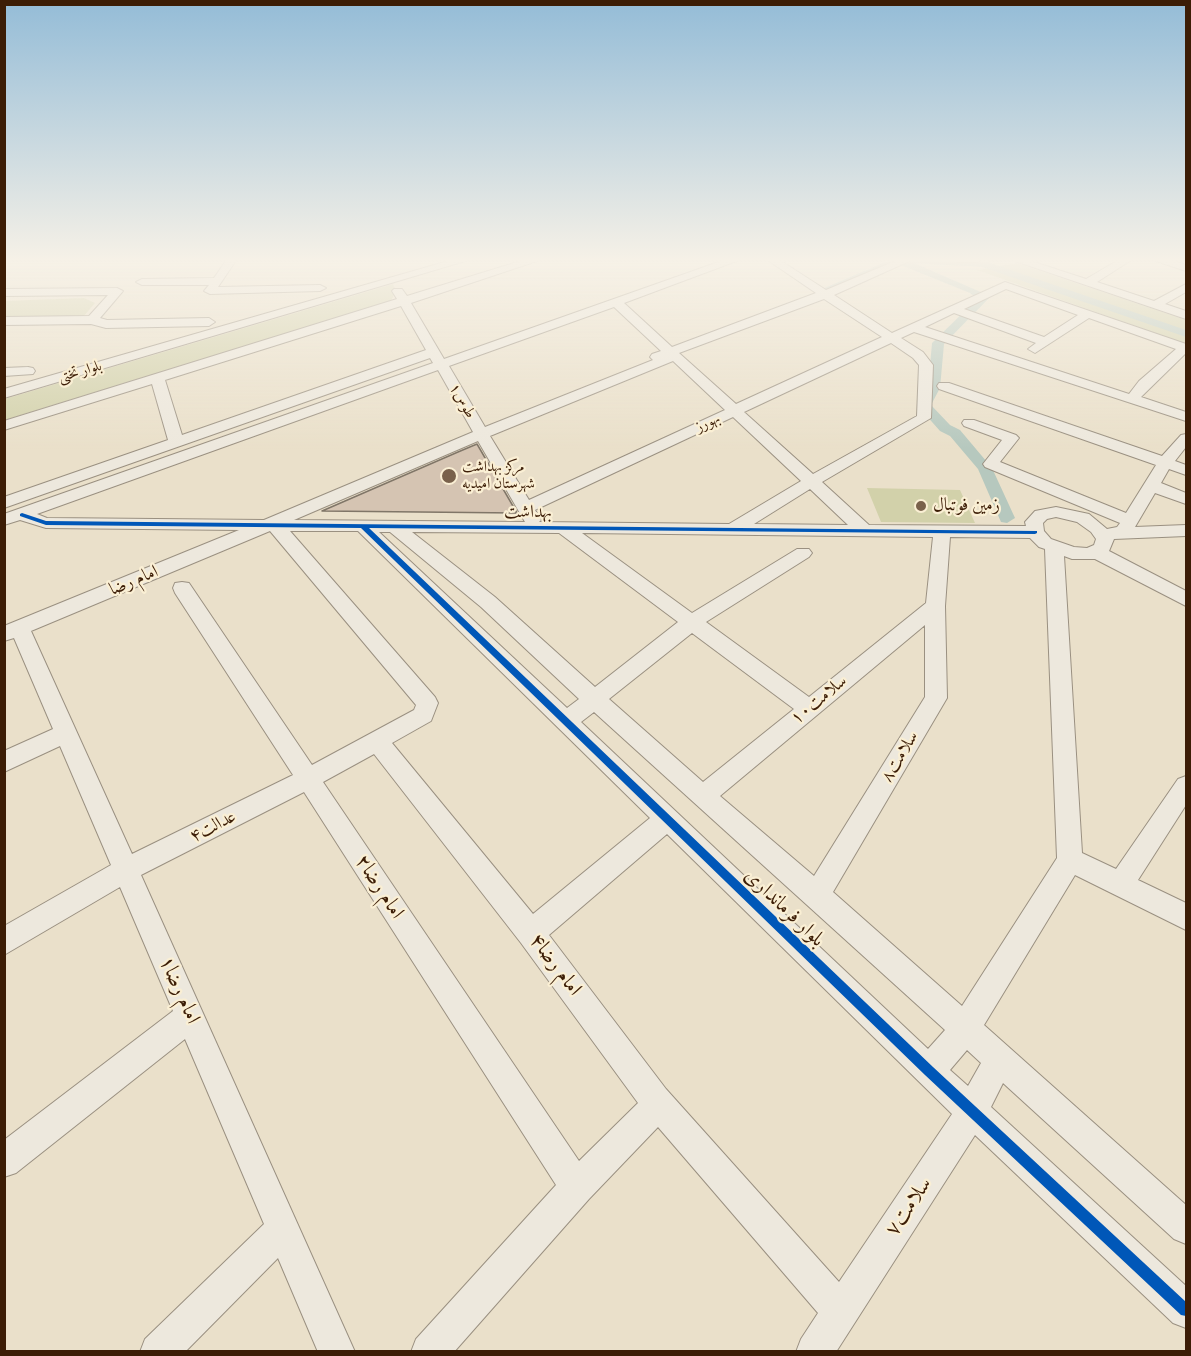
<!DOCTYPE html>
<html>
<head>
<meta charset="utf-8">
<style>
  body { margin:0 }
  #map { position:relative; width:1191px; height:1356px; overflow:hidden; background:#eae0ca; font-family:"IM FELL Great Primer",serif }
  canvas { display:block }
  .frame { position:absolute; inset:0; border:6px solid #3c1d06; pointer-events:none }
</style>
</head>
<body>
<div id="map">
<canvas width="1191" height="1356"></canvas>
<div class="frame"></div>
</div>
<script>
const ctx = document.querySelector('canvas').getContext('2d');
ctx.lineJoin = 'round';
function fillPath(path, color) { ctx.fillStyle = color; ctx.fill(path, 'evenodd'); }
const toPath = rows => new Path2D(rows.map(r => 'M' + r).join(''));
function strokePath(path, color, width, dash) { ctx.strokeStyle = color; ctx.lineWidth = width; ctx.lineCap = dash ? 'butt' : 'round'; ctx.setLineDash(dash || []); ctx.stroke(path); }
function label(font, color, halo, rows, align = 'center') {
  ctx.font = font + ' "IM FELL Great Primer",Amiri,serif'; ctx.lineWidth = 4.5; ctx.setLineDash([]); ctx.textBaseline = 'middle'; ctx.strokeStyle = halo; ctx.fillStyle = color; for (const [text, x, y, turn = 0] of rows) {
    ctx.save(); ctx.translate(x, y); ctx.rotate((+turn || 0) * Math.PI / 180); ctx.textAlign = isNaN(turn) ? turn : align; if (halo) ctx.strokeText(text, 0, 0); ctx.fillText(text, 0, 0); ctx.restore();
  }
}
fillPath(toPath([
  [1017,263,1186,320,1186,344,977,270],
  [393,284,396,291,391,301,5,420,5,399],
  [84,298,95,303,84,316,5,318,4,301],
  [867,488,960,490,975,523,881,522]
]), '#d2d1aa');
fillPath(toPath([
  [892,259,956,259,987,262,1186,330,1186,337,982,267,914,263,983,293,993,286,998,289,944,344,940,388,931,405,950,425,960,430,992,468,1015,518,1007,523,1001,522,978,469,950,436,940,431,917,405,928,388,932,343,977,299,970,293,898,264,829,292,825,293,820,290,892,259]
]), '#b6c8be');
const building = toPath([
  [477,444,517,513,322,511,458,452,477,444]
]);
fillPath(building, '#d5c4b2');
strokePath(building, '#807668', 1.5);
const minor = toPath([
  [227,259,237,259,218,287,320,285,326,288,320,291,210,294,204,291,209,285,142,285,136,282,142,279,214,278,227,259],
  [455,259,472,259,4,398,4,389,455,259],
  [527,259,543,259,411,303,444,359,727,259,742,259,624,303,672,347,816,293,766,259,778,259,826,290,900,259,914,259,834,295,892,333,1005,282,1186,344,1186,353,1141,397,1186,412,1186,421,914,332,901,338,923,352,933,365,931,418,822,482,869,525,1026,526,1025,522,1035,511,1056,507,1089,514,1107,529,1117,527,1120,523,985,467,983,464,1002,440,964,426,962,423,964,420,974,420,1016,435,1019,438,1000,462,1126,513,1156,465,939,389,937,386,939,383,949,383,1162,456,1181,435,1186,434,1186,447,1175,461,1186,465,1186,475,1169,469,1161,483,1186,493,1186,504,1155,493,1135,527,1186,525,1186,536,1114,539,1109,551,1186,591,1186,606,1095,559,1072,559,1064,556,1082,853,1116,869,1178,779,1186,776,1186,805,1138,880,1186,903,1186,930,1075,875,984,1025,1186,1205,1186,1244,1174,1239,1003,1083,991,1107,1186,1286,1186,1328,1173,1323,975,1135,836,1352,796,1352,801,1339,818,1313,658,1127,589,1199,454,1352,411,1352,416,1339,556,1185,304,792,141,875,355,1352,318,1352,278,1258,185,1352,140,1352,145,1339,264,1224,185,1039,16,1173,4,1177,4,1140,173,1011,120,887,4,955,4,926,111,865,60,746,4,772,4,751,53,729,14,638,4,641,4,626,239,530,46,528,20,520,4,525,4,514,433,363,430,358,4,508,4,497,168,440,152,384,4,430,4,421,397,299,392,291,394,289,402,289,407,296,527,259],
  [1006,289,1078,315,1044,337,964,309,1006,289],
  [824,299,882,337,736,404,679,353,824,299],
  [401,306,426,350,182,435,165,380,401,306],
  [614,307,661,351,652,354,650,357,653,360,485,427,449,366,614,307],
  [954,313,1036,343,1028,349,1035,353,1089,318,1176,349,1139,381,1129,394,925,327,954,313],
  [891,343,913,358,919,365,917,416,813,474,744,412,891,343],
  [673,361,725,410,529,500,490,436,673,361],
  [438,370,473,432,264,520,47,518,37,514,438,370],
  [733,417,801,481,729,524,539,522,541,520,535,510,733,417],
  [478,441,525,522,294,520,478,441],
  [810,489,848,525,754,524,810,489],
  [1056,517,1077,522,1091,532,1096,539,1094,545,1087,548,1074,547,1051,539,1044,531,1043,523,1047,519,1056,517],
  [270,531,416,705,414,710,312,765,189,583,182,582,175,583,173,588,175,593,293,775,132,854,31,631,270,531],
  [290,531,358,531,650,818,533,914,392,743,431,721,438,703,435,697,290,531],
  [379,532,390,532,481,607,579,699,567,708,379,532],
  [412,532,559,533,678,622,595,687,495,597,412,532],
  [582,533,933,537,926,603,809,697,706,622,809,557,812,553,809,549,797,549,692,613,582,533],
  [950,537,1030,538,1039,547,1045,549,1057,858,962,1006,833,892,947,698,945,606,950,537],
  [925,625,925,697,814,876,720,796,925,625],
  [692,633,794,709,703,782,609,699,692,633],
  [594,712,945,1030,928,1049,581,722,594,712],
  [374,754,521,943,638,1103,579,1161,323,782,374,754],
  [667,834,952,1114,839,1282,666,1089,549,935,667,834],
  [967,1050,981,1063,968,1086,950,1070,967,1050],
  [953,259,982,259,977,262,958,262,953,259],
  [1009,259,1025,259,1086,279,1120,259,1133,259,1097,282,1154,301,1186,284,1186,292,1165,304,1186,311,1186,319,1009,259],
  [1150,259,1167,259,1186,265,1186,271,1150,259],
  [117,288,123,291,100,318,107,320,209,318,215,322,209,326,106,328,91,324,4,325,4,317,89,316,108,295,4,296,4,289,117,288],
  [28,367,33,368,35,371,33,374,4,376,4,368,28,367]
]);
strokePath(minor, '#9a9081', 2);
fillPath(minor, '#ede8dd');
fillPath(toPath([
  [22,513,46,521,1037,531,1037,533,1035,534,369,528,933,1067,1186,1302,1186,1316,1181,1315,925,1075,361,528,46,525,20,516,20,514,22,513]
]), '#0057b8');
const sky = ctx.createLinearGradient(0, 0, 0, 449);
sky.addColorStop(0, '#94bcd7');
sky.addColorStop(0.58, '#f6f1e7');
sky.addColorStop(1, '#f6f1e700');
ctx.fillStyle = sky;
ctx.fillRect(0, 0, 1191, 449);
for (const [x, y, r, color] of [
  [449,476,8,"#79614b"],
  [921,506,6,"#79614b"]
]) { const dot = new Path2D(); dot.arc(x, y, r, 0, 2 * Math.PI); ctx.fillStyle = color; ctx.fill(dot); strokePath(dot, '#faefd4', 2); }
label('15px', '#3c1d06', '#faefd4', [
  ["بلوار تختی",80,372,-16],
  ["طوس۱",462,401,60],
  ["بهورز",708,423,-25]
]);
label('15px', '#3c1d06', '#faefd4', [
  ["مرکز بهداشت",462,467],
  ["شهرستان امیدیه",462,484]
], 'left');
label('18px', '#3c1d06', '#faefd4', [
  ["زمین فوتبال",933,506]
], 'left');
label('18px', '#3c1d06', '#faefd4', [
  ["بهداشت",528,513],
  ["امام رضا",134,581,-23],
  ["سلامت۱۰",819,700,-39],
  ["سلامت۸",900,757,-59],
  ["عدالت۴",213,827,-27]
]);
label('21px', '#3c1d06', '#faefd4', [
  ["امام رضا۲",379,887,57],
  ["بلوار فرمانداری",784,908,44],
  ["امام رضا۴",555,965,53],
  ["امام رضا۱",179,990,66],
  ["سلامت۷",909,1207,-56]
]);
</script>
</body>
</html>
